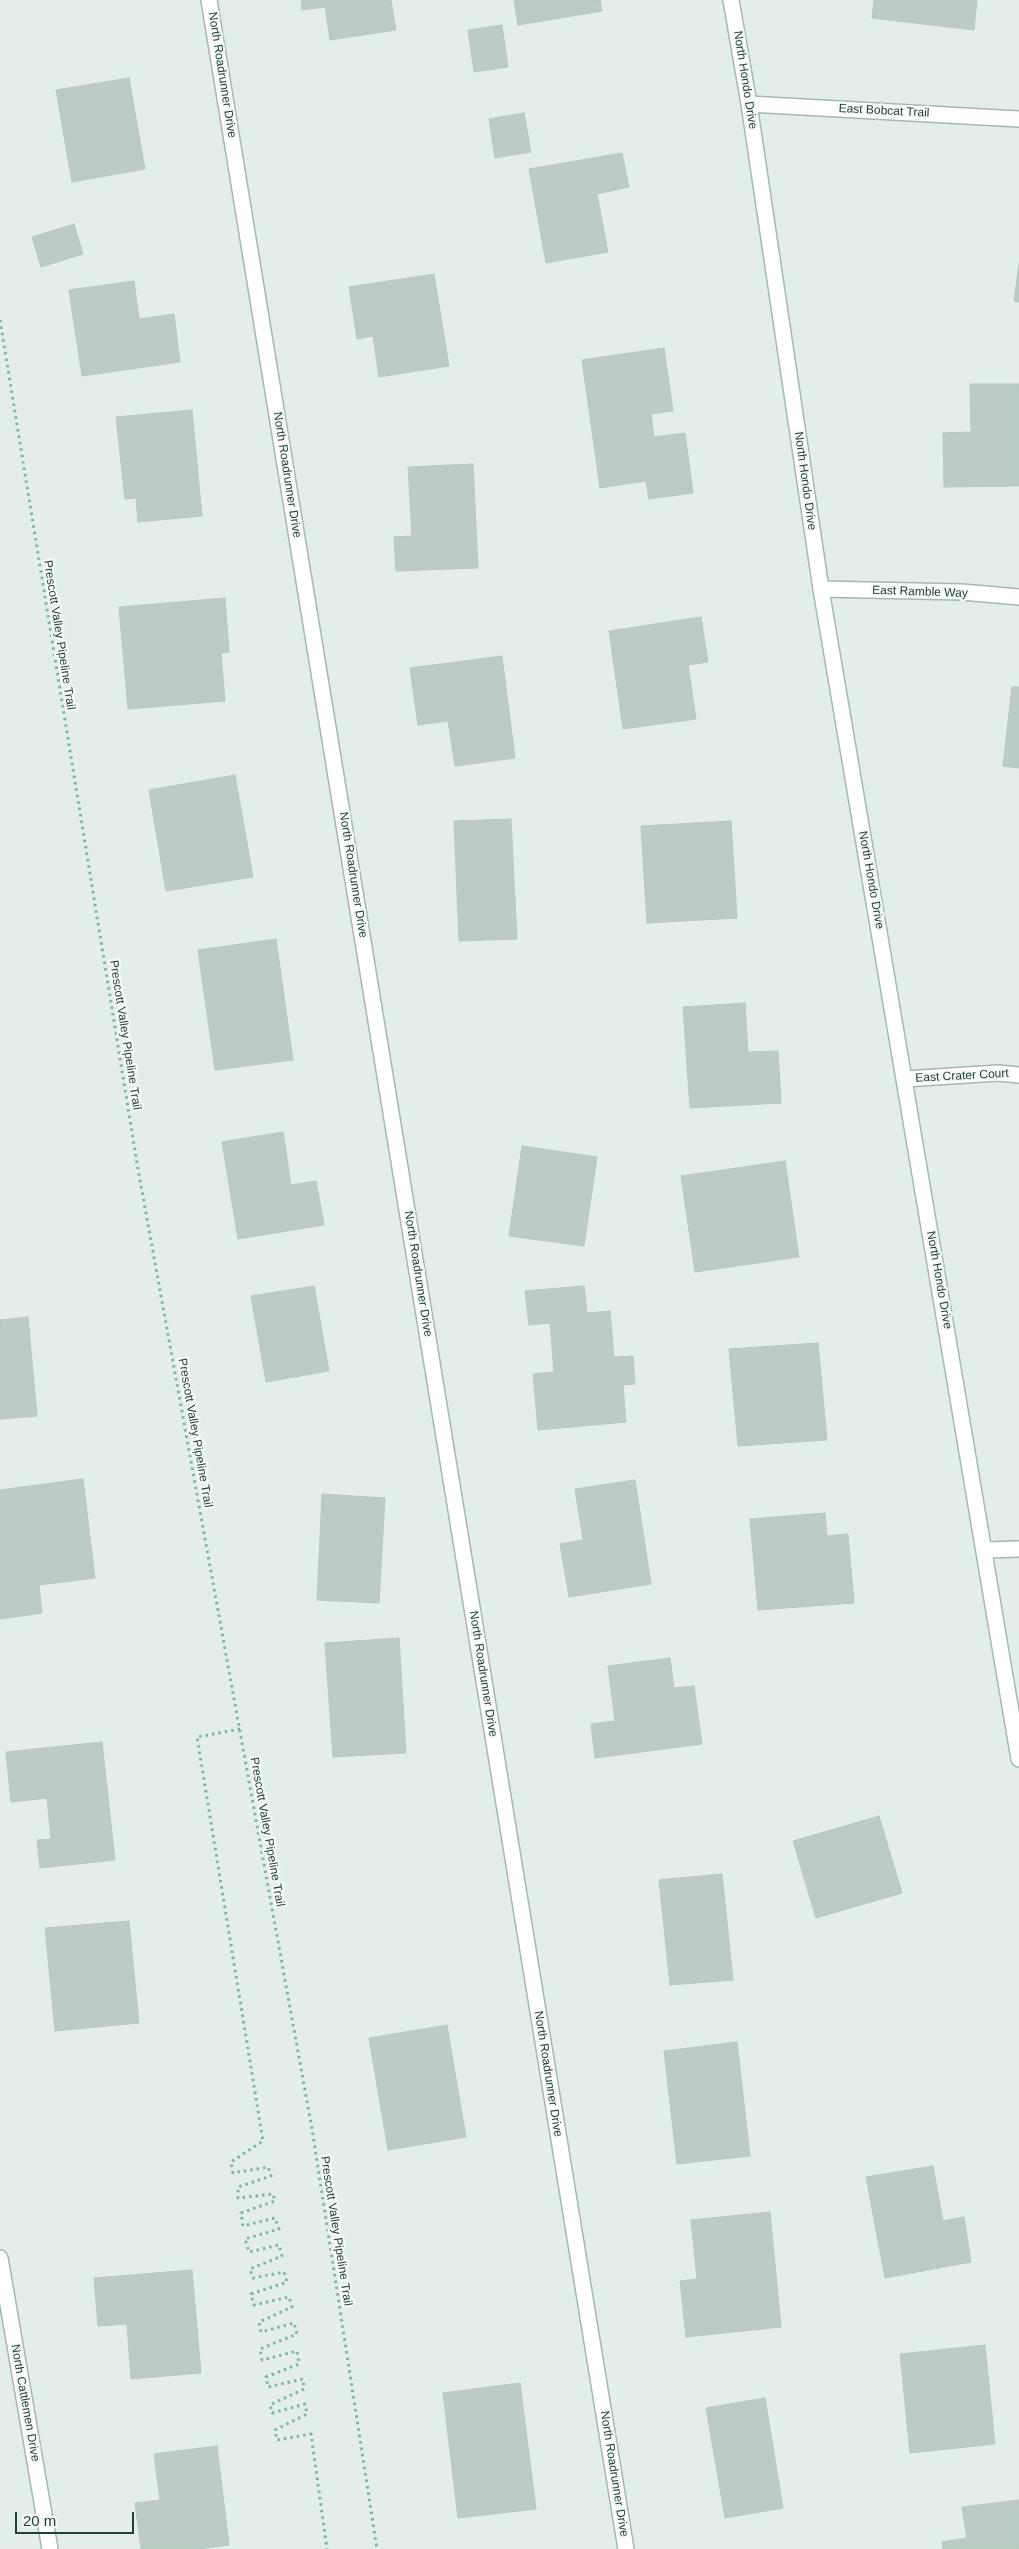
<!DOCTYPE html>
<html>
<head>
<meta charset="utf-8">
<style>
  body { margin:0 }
  #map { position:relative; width:1019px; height:2549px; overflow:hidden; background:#e4eee9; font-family:Arial,sans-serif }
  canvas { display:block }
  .scale { position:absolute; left:15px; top:2512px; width:119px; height:22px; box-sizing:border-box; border:2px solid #224036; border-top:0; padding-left:6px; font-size:15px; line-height:18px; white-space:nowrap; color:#224036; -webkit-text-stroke:4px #f5faf7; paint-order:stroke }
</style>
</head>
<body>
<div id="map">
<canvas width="1019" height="2549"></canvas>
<div class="scale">20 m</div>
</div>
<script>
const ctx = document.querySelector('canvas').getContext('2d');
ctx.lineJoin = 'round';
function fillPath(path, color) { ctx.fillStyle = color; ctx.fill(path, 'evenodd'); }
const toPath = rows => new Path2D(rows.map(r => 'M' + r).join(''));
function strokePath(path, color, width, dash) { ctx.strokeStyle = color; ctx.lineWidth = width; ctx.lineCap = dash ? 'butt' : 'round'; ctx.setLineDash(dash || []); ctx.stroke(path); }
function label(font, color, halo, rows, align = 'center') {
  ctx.font = font + ' Arial,sans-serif'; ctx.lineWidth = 4.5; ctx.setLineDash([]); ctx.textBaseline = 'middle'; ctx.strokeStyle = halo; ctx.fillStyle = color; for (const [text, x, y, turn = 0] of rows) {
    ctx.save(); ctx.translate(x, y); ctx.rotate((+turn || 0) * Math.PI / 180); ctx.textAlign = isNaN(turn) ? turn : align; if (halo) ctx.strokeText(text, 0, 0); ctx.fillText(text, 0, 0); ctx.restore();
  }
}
const building = toPath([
  [301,0,391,0,396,30,330,40,325,7,302,10,301,0],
  [514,0,600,0,602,11,518,25,514,0],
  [874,0,977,0,974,30,872,18,874,0],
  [502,25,508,67,474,72,468,30,502,25],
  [129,78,145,169,72,182,56,90,129,78],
  [524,113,531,152,495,158,489,119,524,113],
  [622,153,629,187,597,194,608,252,546,263,529,169,622,153],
  [74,224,83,254,41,267,32,237,74,224],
  [1019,264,1019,302,1014,301,1019,264],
  [434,274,449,366,379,377,373,336,357,339,349,287,434,274],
  [134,281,139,319,174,314,180,362,82,376,69,290,134,281],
  [664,348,673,411,651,414,654,437,685,433,693,493,649,499,646,481,600,488,582,360,664,348],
  [970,384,1019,384,1019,486,944,487,943,433,971,432,970,384],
  [192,410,202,516,138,522,136,498,125,499,116,417,192,410],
  [473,464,478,568,396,571,394,537,412,536,408,467,473,464],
  [225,598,229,652,221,653,225,701,128,709,119,607,225,598],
  [701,617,708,662,688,665,696,719,623,729,609,631,701,617],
  [502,656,515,758,455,766,448,721,418,725,410,668,502,656],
  [1012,687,1019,687,1019,768,1003,766,1012,687],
  [235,775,253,877,166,891,149,790,235,775],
  [511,819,517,939,459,941,454,821,511,819],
  [731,821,737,918,647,923,641,826,731,821],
  [276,939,293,1060,215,1070,198,950,276,939],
  [745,1003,748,1052,778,1051,781,1103,690,1108,683,1007,745,1003],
  [283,1132,291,1185,316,1181,324,1225,238,1239,222,1142,283,1132],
  [522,1146,597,1157,584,1246,509,1236,522,1146],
  [785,1161,799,1257,695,1272,681,1176,785,1161],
  [314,1286,329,1371,266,1382,251,1296,314,1286],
  [584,1286,587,1313,610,1311,614,1357,633,1356,635,1384,623,1385,626,1422,538,1430,533,1374,554,1372,550,1323,529,1325,525,1291,584,1286],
  [28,1317,37,1416,0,1419,0,1320,28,1317],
  [818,1343,827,1440,738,1446,729,1349,818,1343],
  [83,1479,95,1578,39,1585,42,1613,0,1619,0,1490,83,1479],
  [635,1480,651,1584,569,1597,560,1544,583,1540,575,1489,635,1480],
  [322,1494,385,1498,379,1603,317,1600,322,1494],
  [825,1513,827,1536,848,1534,854,1603,758,1610,750,1519,825,1513],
  [399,1638,406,1753,333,1757,325,1643,399,1638],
  [670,1658,674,1688,694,1686,702,1744,595,1758,591,1724,615,1721,608,1666,670,1658],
  [102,1742,115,1860,40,1868,37,1840,51,1839,47,1798,11,1802,6,1752,102,1742],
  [879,1816,902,1893,816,1918,793,1841,879,1816],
  [722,1874,733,1980,670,1985,659,1880,722,1874],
  [129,1921,139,2023,55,2031,45,1928,129,1921],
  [447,2025,466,2137,388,2150,369,2038,447,2025],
  [737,2042,750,2156,677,2164,664,2051,737,2042],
  [933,2166,943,2221,964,2217,971,2262,885,2278,866,2177,933,2166],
  [770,2212,781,2327,686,2337,680,2281,697,2279,691,2220,770,2212],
  [192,2270,201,2373,131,2379,127,2324,98,2326,94,2278,192,2270],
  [985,2345,995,2444,910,2453,900,2354,985,2345],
  [520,2383,536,2509,458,2518,443,2393,520,2383],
  [765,2398,783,2508,725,2518,706,2408,765,2398],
  [217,2446,229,2545,199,2549,141,2549,135,2503,160,2500,154,2454,217,2446],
  [1019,2500,1019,2549,943,2549,942,2542,967,2538,962,2507,1019,2500]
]);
fillPath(building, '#bcccc4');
strokePath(building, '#b6c8bf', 1);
const street = toPath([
  [209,0,626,2549],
  [749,104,1019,119],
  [821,589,962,592,1019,597],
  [905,1079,998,1073,1019,1075],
  [985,1550,1019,1549],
  [0,2258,50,2549]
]);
const secondary = toPath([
  [731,0,749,104,821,589,1019,1759]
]);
strokePath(street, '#a6b6b0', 18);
strokePath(secondary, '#a2bab0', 18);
strokePath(toPath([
  [0,320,138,1169,312,2129,377,2549],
  [240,1729,197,1737,263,2141,231,2162,233,2173,268,2167,271,2176,238,2187,238,2198,273,2194,275,2201,241,2213,243,2226,275,2218,279,2229,245,2239,249,2252,279,2245,282,2256,250,2269,253,2278,284,2272,287,2282,251,2294,254,2305,289,2297,292,2307,259,2322,261,2332,294,2323,297,2334,260,2349,262,2360,297,2351,299,2364,266,2377,268,2387,303,2379,304,2389,270,2405,272,2413,305,2404,307,2414,275,2430,277,2440,311,2434,327,2549]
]), '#83b3a0', 3, [2.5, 4]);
strokePath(street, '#fff', 15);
strokePath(secondary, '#fff', 15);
label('12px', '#224036', '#f5faf7', [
  ["North Roadrunner Drive",222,75,81],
  ["North Hondo Drive",745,80,81],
  ["East Bobcat Trail",884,111,3],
  ["North Roadrunner Drive",287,475,81],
  ["North Hondo Drive",805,481,82],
  ["East Ramble Way",920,592,2],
  ["Prescott Valley Pipeline Trail",59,635,81],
  ["North Roadrunner Drive",353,875,81],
  ["North Hondo Drive",871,880,80],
  ["Prescott Valley Pipeline Trail",125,1035,81],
  ["East Crater Court",962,1076,-3],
  ["North Roadrunner Drive",418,1274,81],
  ["North Hondo Drive",939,1280,80],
  ["Prescott Valley Pipeline Trail",195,1433,80],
  ["North Roadrunner Drive",483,1674,81],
  ["Prescott Valley Pipeline Trail",267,1832,80],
  ["North Roadrunner Drive",548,2074,81],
  ["Prescott Valley Pipeline Trail",336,2231,81],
  ["North Cattlemen Drive",25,2403,80],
  ["North Roadrunner Drive",614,2474,81]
]);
</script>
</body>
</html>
